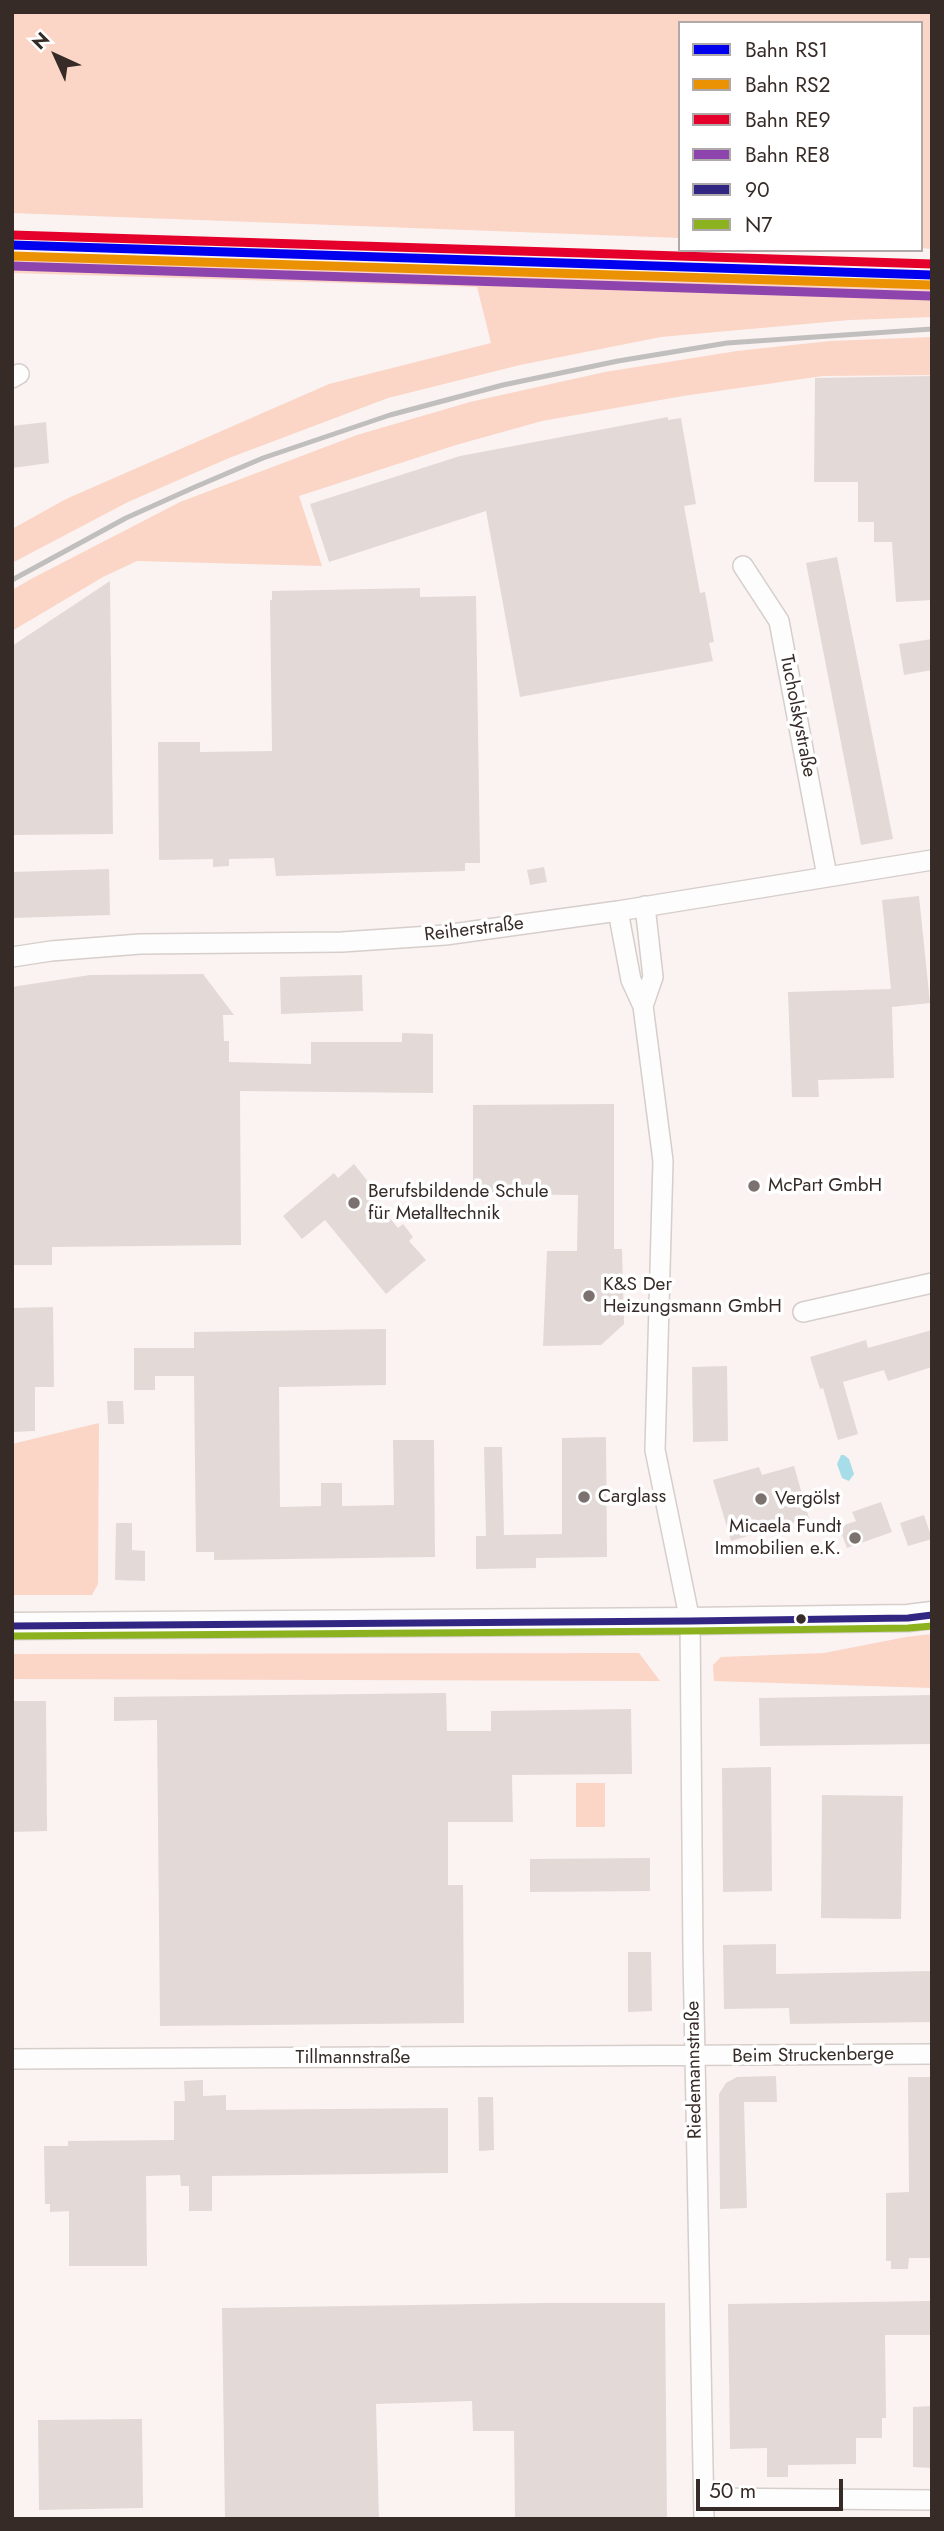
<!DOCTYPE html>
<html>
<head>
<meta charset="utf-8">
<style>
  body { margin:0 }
  #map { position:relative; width:944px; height:2531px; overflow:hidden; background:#faf3f1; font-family:Jost,sans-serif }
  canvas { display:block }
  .frame { position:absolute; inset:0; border:14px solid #362b27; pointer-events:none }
  .legend { position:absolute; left:678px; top:21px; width:245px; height:231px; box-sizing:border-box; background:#fff; border:2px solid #afaaa9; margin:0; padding:9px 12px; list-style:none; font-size:21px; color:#362b27 }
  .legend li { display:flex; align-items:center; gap:14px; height:35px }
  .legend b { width:35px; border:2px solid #afaaa9 }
  .north { position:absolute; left:21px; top:21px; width:70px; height:70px; -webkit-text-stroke:5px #fff; paint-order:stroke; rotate:315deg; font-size:19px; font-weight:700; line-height:28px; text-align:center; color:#362b27 }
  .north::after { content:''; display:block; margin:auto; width:24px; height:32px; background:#362b27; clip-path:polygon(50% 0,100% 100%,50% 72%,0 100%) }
  .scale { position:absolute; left:696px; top:2479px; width:147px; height:32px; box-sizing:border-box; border:4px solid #362b27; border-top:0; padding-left:9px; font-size:21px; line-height:24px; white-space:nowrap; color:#362b27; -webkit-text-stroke:5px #fff; paint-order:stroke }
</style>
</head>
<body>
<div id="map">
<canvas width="944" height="2531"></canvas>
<div class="frame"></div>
<ul class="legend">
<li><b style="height:9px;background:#00e"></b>Bahn RS1</li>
<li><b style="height:9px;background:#eb9204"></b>Bahn RS2</li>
<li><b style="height:9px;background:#e4002b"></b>Bahn RE9</li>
<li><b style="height:9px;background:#8e44ad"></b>Bahn RE8</li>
<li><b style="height:9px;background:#312783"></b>90</li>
<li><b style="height:9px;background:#8cb220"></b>N7</li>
</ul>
<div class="north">N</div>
<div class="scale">50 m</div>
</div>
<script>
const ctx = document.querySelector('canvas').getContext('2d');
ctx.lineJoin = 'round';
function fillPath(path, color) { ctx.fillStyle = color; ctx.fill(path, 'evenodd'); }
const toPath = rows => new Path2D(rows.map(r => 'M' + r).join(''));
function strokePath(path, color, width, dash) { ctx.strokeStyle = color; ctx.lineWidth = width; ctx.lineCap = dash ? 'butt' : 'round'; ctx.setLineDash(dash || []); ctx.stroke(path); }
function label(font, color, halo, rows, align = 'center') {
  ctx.font = font + ' Jost,sans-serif'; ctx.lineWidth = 7; ctx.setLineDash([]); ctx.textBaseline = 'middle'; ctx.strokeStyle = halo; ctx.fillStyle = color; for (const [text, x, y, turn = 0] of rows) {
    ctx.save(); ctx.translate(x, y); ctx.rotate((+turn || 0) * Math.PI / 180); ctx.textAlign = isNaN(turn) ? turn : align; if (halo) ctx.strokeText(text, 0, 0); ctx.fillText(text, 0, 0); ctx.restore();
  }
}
fillPath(toPath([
  [12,12,932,12,932,249,921,248,921,23,680,23,680,238,12,213],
  [12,255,366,266,932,287,932,317,850,320,661,337,520,365,388,398,229,458,128,502,12,563,12,529,66,499,329,384,491,343,477,287,12,273],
  [932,337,932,375,823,376,683,396,542,421,456,445,299,496,322,566,137,561,103,577,12,631,12,590,33,578,180,502,357,435,470,402,605,372,737,351,830,341],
  [99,1423,98,1584,92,1595,12,1595,12,1444],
  [932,1634,932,1688,714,1681,713,1665,721,1657,824,1653,906,1637],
  [639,1653,660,1681,12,1679,12,1654],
  [576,1783,605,1783,605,1827,576,1827]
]), '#fbd5c6');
fillPath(toPath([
  [841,1455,844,1455,849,1459,854,1474,849,1481,842,1478,837,1464]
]), '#a7dde9');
fillPath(toPath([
  [932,376,932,600,896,602,892,542,874,542,874,522,858,522,858,482,814,482,815,378],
  [668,417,668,420,681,418,696,504,684,506,700,593,705,592,714,642,709,643,713,661,520,697,486,511,329,562,310,504,460,456],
  [46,422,49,463,12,468,12,426],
  [837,557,893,839,861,845,806,563],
  [110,581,113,834,12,835,12,646],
  [420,588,420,597,476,596,480,863,465,863,465,871,276,876,274,858,229,859,229,866,213,867,213,859,159,860,158,742,200,742,200,752,272,751,270,600,272,600,272,591],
  [932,639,932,670,904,675,899,644],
  [544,867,547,882,530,885,527,870],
  [109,869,110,915,12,918,12,872],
  [919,896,930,1003,892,1007,894,1078,818,1080,819,1097,792,1097,788,992,891,989,882,900],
  [203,974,234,1015,223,1015,224,1041,229,1041,229,1062,311,1064,311,1042,402,1042,402,1033,433,1034,433,1093,240,1091,241,1245,52,1247,52,1265,12,1265,12,987,90,975],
  [362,975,363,1011,281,1014,280,977],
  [614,1104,614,1249,622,1249,624,1324,601,1345,543,1346,547,1251,577,1251,578,1195,473,1194,473,1105],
  [354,1164,373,1188,368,1192,398,1228,403,1224,413,1237,409,1241,426,1260,386,1294,325,1220,302,1239,283,1216,334,1173,338,1178],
  [53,1307,54,1387,35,1387,35,1431,12,1432,12,1308],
  [386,1329,386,1385,279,1387,280,1507,321,1506,321,1483,342,1483,342,1506,394,1505,393,1440,434,1440,435,1557,214,1560,214,1552,196,1552,194,1376,155,1376,155,1390,134,1390,134,1348,194,1348,194,1332],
  [932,1330,932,1367,888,1381,884,1370,843,1382,858,1434,838,1440,823,1388,820,1389,810,1357,866,1340,868,1348],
  [727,1366,728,1441,693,1442,692,1367],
  [107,1401,123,1401,124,1424,108,1424],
  [606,1437,607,1557,536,1558,536,1568,476,1569,476,1536,486,1536,484,1447,502,1447,504,1535,562,1534,562,1438],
  [794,1466,809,1518,731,1541,713,1480,759,1467,762,1475],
  [881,1502,892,1532,847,1548,839,1527,856,1521,852,1512],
  [924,1515,932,1539,908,1546,900,1523],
  [116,1523,132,1523,132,1550,145,1551,145,1581,115,1580],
  [446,1693,447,1731,491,1731,491,1711,631,1709,632,1774,512,1775,513,1822,448,1822,448,1885,463,1885,464,2023,160,2026,157,1720,114,1721,114,1697],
  [932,1695,932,1744,760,1746,759,1698],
  [12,1701,46,1701,47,1831,12,1832],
  [771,1767,772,1891,723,1892,722,1768],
  [822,1795,903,1796,901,1919,821,1918],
  [650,1858,650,1891,530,1892,530,1859],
  [776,1944,776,1974,932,1971,932,2022,790,2024,789,2008,724,2009,723,1945],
  [628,1952,651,1952,652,2011,628,2012],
  [776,2076,777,2102,744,2102,747,2208,720,2209,719,2094,726,2083,737,2077],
  [908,2077,932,2077,932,2258,909,2258,908,2269,891,2269,891,2261,886,2261,886,2193,909,2192],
  [203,2080,203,2096,226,2095,226,2110,448,2108,448,2173,212,2176,212,2211,189,2211,189,2186,181,2186,180,2175,146,2176,147,2266,69,2266,69,2211,50,2212,50,2204,45,2204,44,2146,68,2146,68,2141,174,2140,174,2101,185,2101,184,2081],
  [478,2097,493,2097,494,2150,479,2151],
  [932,2301,932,2335,885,2335,886,2418,882,2418,882,2438,856,2438,856,2464,788,2465,788,2477,767,2477,767,2448,730,2449,728,2304],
  [543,2303,665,2303,667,2519,515,2519,514,2431,473,2431,472,2401,376,2404,379,2519,225,2519,222,2308],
  [932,2406,932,2468,913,2467,913,2407],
  [142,2419,143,2508,39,2510,38,2420]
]), '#e3dad7');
const street = toPath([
  [12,378,19,374],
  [743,566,779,621,827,876],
  [618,911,631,980,643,1006,663,1161,655,1450,690,1621,693,1954,704,2519],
  [12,957,51,951,140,944,342,942,445,935,618,911,932,860],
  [643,1006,653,977,645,906],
  [803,1312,932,1283],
  [12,2059,932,2054],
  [704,2498,932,2500]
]);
const secondary = toPath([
  [12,1626,690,1621,908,1618,932,1615]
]);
strokePath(street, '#d6ceca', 22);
strokePath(secondary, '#d6ceca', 29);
strokePath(street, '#fefdfd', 19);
strokePath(secondary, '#fefdfd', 26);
strokePath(toPath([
  [12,580,126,518,195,487,263,458,390,415,503,385,618,361,727,343,932,329]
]), '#c1bfbe', 5);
strokePath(toPath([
  [12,1626,690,1621,908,1618,932,1615]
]), '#312783', 7);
strokePath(toPath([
  [12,1636,690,1631,908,1628,932,1626]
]), '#8cb220', 7);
strokePath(toPath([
  [12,245,932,275]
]), '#00e', 9);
strokePath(toPath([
  [12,256,932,285]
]), '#eb9204', 9);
strokePath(toPath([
  [12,235,932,264]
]), '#e4002b', 9);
strokePath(toPath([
  [12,266,931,296]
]), '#8e44ad', 9);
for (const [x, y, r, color] of [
  [754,1186,7,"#7b716e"],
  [354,1203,7,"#7b716e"],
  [589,1296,7,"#7b716e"],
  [584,1497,7,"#7b716e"],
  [761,1499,7,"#7b716e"],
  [855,1538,7,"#7b716e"],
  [801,1619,6,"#362b27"]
]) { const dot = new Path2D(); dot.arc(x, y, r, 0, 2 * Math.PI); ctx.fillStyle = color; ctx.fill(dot); strokePath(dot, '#fff', 2.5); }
label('19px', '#362b27', '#fff', [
  ["Tucholskystraße",797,716,79],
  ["Reiherstraße",474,930,-7],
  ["Beim Struckenberge",813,2056,-1],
  ["Tillmannstraße",353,2058],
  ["Riedemannstraße",695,2070,-91]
]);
label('19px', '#362b27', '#fff', [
  ["McPart GmbH",768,1186],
  ["Berufsbildende Schule",368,1192],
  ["für Metalltechnik",368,1214],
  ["K&S Der",603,1285],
  ["Heizungsmann GmbH",603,1307],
  ["Carglass",598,1497],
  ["Vergölst",775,1499],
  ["Micaela Fundt",841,1527,"right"],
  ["Immobilien e.K.",841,1549,"right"]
], 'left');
</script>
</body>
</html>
